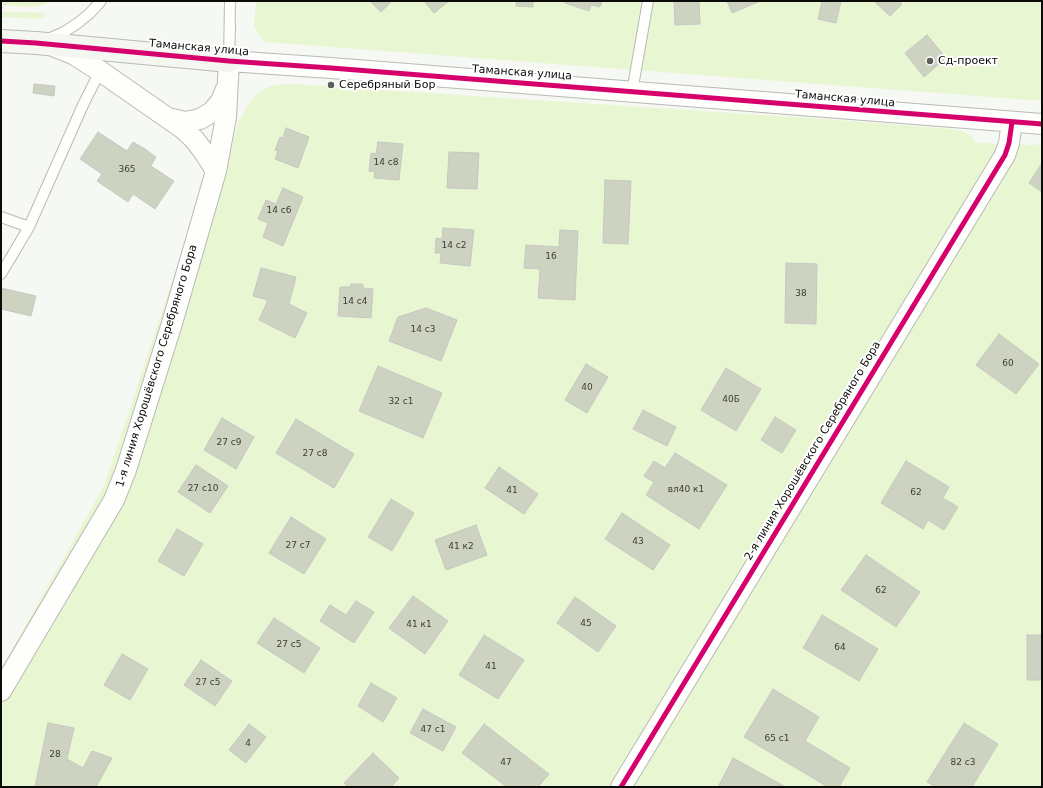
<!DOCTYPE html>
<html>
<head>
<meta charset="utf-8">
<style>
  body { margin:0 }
  #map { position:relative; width:1043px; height:788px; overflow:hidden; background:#f6f9f3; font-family:"DejaVu Sans",sans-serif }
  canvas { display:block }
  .frame { position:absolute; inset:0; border:2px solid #0b0c09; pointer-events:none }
</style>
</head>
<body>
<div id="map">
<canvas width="1043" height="788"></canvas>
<div class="frame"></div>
</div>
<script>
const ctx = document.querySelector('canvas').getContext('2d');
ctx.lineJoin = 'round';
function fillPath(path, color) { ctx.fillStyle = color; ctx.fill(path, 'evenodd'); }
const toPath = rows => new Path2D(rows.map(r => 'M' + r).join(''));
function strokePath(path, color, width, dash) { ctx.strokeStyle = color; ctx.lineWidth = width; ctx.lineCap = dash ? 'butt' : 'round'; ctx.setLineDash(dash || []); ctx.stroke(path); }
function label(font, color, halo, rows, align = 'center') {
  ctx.font = font + ' "DejaVu Sans",sans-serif'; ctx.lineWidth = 4; ctx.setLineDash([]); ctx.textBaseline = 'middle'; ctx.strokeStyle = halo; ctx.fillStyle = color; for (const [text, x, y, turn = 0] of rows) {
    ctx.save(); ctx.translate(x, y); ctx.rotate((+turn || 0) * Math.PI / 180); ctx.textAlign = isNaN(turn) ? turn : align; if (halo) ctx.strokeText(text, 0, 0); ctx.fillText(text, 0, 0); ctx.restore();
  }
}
fillPath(toPath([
  [1,1,52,1,40,6,31,7,1,5],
  [256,1,1042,1,1042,101,265,42,254,27],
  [1,11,45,13,44,19,1,17],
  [292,84,824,119,952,129,962,131,971,136,977,143,1035,145,1042,142,1042,787,1,787,1,669,104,486,203,188,221,189,238,123,249,103,256,94,266,88,275,85]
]), '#e9f6d2');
const building = toPath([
  [370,1,392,1,381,12,370,1],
  [424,1,449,1,434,13,424,1],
  [516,1,533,1,533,7,516,6,516,1],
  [565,1,602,1,600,7,591,5,589,11,565,3,565,1],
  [674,1,699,1,700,24,675,25,674,1],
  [727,1,758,1,758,2,732,13,727,1],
  [822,1,841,1,836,23,818,19,822,1],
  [874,1,899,1,902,4,890,16,874,1],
  [927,35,946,58,924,77,905,53,927,35],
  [34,84,55,86,54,96,33,93,34,84],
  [286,128,309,137,298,168,275,159,278,151,275,150,280,137,283,138,286,128],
  [98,132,127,151,133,142,145,149,156,157,151,166,174,181,155,209,133,194,128,202,97,181,102,174,80,159,98,132],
  [378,142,403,144,399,180,374,178,375,172,369,171,371,153,376,154,378,142],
  [449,152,479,153,477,189,447,188,449,152],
  [1042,163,1042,192,1029,183,1042,163],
  [605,180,631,181,628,244,603,243,605,180],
  [283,188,303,197,283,246,263,237,268,223,258,219,266,200,276,204,283,188],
  [443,228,474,230,470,266,440,263,441,253,435,253,436,238,442,239,443,228],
  [560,230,578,231,575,300,538,298,540,269,524,268,526,245,559,247,560,230],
  [786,263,817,264,816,324,785,323,786,263],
  [261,268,296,277,289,304,307,313,295,338,259,320,268,300,253,296,261,268],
  [351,284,363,284,363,288,373,289,371,318,338,316,340,287,350,287,351,284],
  [1,288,36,296,31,316,1,309,1,288],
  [426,308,457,320,441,361,389,341,398,317,426,308],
  [999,334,1039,364,1016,394,976,365,999,334],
  [586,364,608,377,587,413,565,400,586,364],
  [378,366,442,393,423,438,359,411,378,366],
  [726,368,761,389,736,431,701,410,726,368],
  [643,410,676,427,667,446,633,429,643,410],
  [775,417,796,430,782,453,761,440,775,417],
  [222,418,254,437,236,469,204,450,222,418],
  [296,419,354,454,334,488,276,453,296,419],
  [675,453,727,485,699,529,646,495,654,482,644,476,654,461,665,468,675,453],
  [906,461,949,487,943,498,958,507,944,530,928,520,923,529,881,503,906,461],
  [196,465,228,486,210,513,178,492,196,465],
  [499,467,538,494,524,514,485,488,499,467],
  [391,499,414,513,392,551,368,537,391,499],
  [622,513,670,545,653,570,605,539,622,513],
  [291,517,326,539,304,574,269,553,291,517],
  [476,525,487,555,446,570,435,540,476,525],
  [177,529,203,544,184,576,158,561,177,529],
  [866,555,920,592,896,627,841,590,866,555],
  [413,596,448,621,425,654,389,628,413,596],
  [575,597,616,626,598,652,557,623,575,597],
  [356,601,374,612,354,643,320,621,330,605,346,615,356,601],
  [822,615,878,649,859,681,803,648,822,615],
  [274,618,320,648,304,673,257,643,274,618],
  [484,635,524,660,498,699,459,675,484,635],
  [1027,635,1042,635,1042,680,1027,680,1027,635],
  [122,654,148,669,130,700,104,685,122,654],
  [201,660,232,681,215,706,184,685,201,660],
  [371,683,397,698,383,722,358,706,371,683],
  [773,689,819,717,805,741,850,768,839,787,828,787,744,737,773,689],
  [423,709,456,727,443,751,410,733,423,709],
  [48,723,74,728,67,759,83,768,92,751,112,758,96,787,35,787,48,723],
  [964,723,998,744,972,787,936,787,927,782,964,723],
  [249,724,266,737,246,763,229,750,249,724],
  [484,724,549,774,538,787,507,787,462,753,484,724],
  [373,753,399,778,391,787,348,787,344,783,373,753],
  [733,758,786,787,718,787,733,758]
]);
fillPath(building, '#cdd3c0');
strokePath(building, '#c6c8c4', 1);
const lane = toPath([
  [230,24,229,61,230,1],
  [48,39,64,32,78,23,90,13,101,1],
  [632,92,648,1],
  [1,217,29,227,83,105,100,71],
  [1,274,29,227]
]);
const street = toPath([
  [55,47,73,54,100,71,182,128,194,139,204,152,216,171],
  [168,118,185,122,200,119,212,112,221,101,226,89],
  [1,691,114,500,126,470,173,320,216,171,226,117,229,61,331,68,1042,124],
  [621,787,1005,155,1009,143,1012,122]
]);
const secondary = toPath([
  [1,41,36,43,229,61]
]);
strokePath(lane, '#b8bab6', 12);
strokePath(street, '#b8bab6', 22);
strokePath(secondary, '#b8bab6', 24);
strokePath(toPath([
  [2,8,8,1]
]), '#dadbda', 2.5, [1, 3]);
strokePath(lane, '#fefefd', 10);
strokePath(street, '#fefefd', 20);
strokePath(secondary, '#f4f6f0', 22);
strokePath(toPath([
  [1,41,36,43,229,61,331,68,1042,124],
  [621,787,1005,155,1009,143,1012,122]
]), '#d6006c', 5);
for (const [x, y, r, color] of [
  [930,61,4,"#5d5f5b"],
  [331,85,4,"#5d5f5b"]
]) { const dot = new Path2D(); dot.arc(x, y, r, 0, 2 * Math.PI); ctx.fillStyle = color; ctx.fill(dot); strokePath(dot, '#fff', 1.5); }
label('9px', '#3c3e37', null, [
  ["14 с8",386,163],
  ["365",127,170],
  ["14 с6",279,211],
  ["14 с2",454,246],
  ["16",551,257],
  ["38",801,294],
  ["14 с4",355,302],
  ["14 с3",423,330],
  ["60",1008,364],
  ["40",587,388],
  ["40Б",731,400],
  ["32 с1",401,402],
  ["27 с9",229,443],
  ["27 с8",315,454],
  ["27 с10",203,489],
  ["вл40 к1",686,490],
  ["41",512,491],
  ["62",916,493],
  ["43",638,542],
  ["27 с7",298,546],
  ["41 к2",461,547],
  ["62",881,591],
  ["45",586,624],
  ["41 к1",419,625],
  ["27 с5",289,645],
  ["64",840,648],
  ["41",491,667],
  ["27 с5",208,683],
  ["47 с1",433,730],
  ["65 с1",777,739],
  ["4",248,744],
  ["28",55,755],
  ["47",506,763],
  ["82 с3",963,763]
]);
label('11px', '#0b0c09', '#fff', [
  ["Таманская улица",199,48,5],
  ["Таманская улица",522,73,4],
  ["Таманская улица",845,99,5],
  ["1-я линия Хорошёвского Серебряного Бора",157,366,-73],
  ["2-я линия Хорошёвского Серебряного Бора",813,451,-59]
]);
label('11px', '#0b0c09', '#fff', [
  ["Сд-проект",938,61],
  ["Серебряный Бор",339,85]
], 'left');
</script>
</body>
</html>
